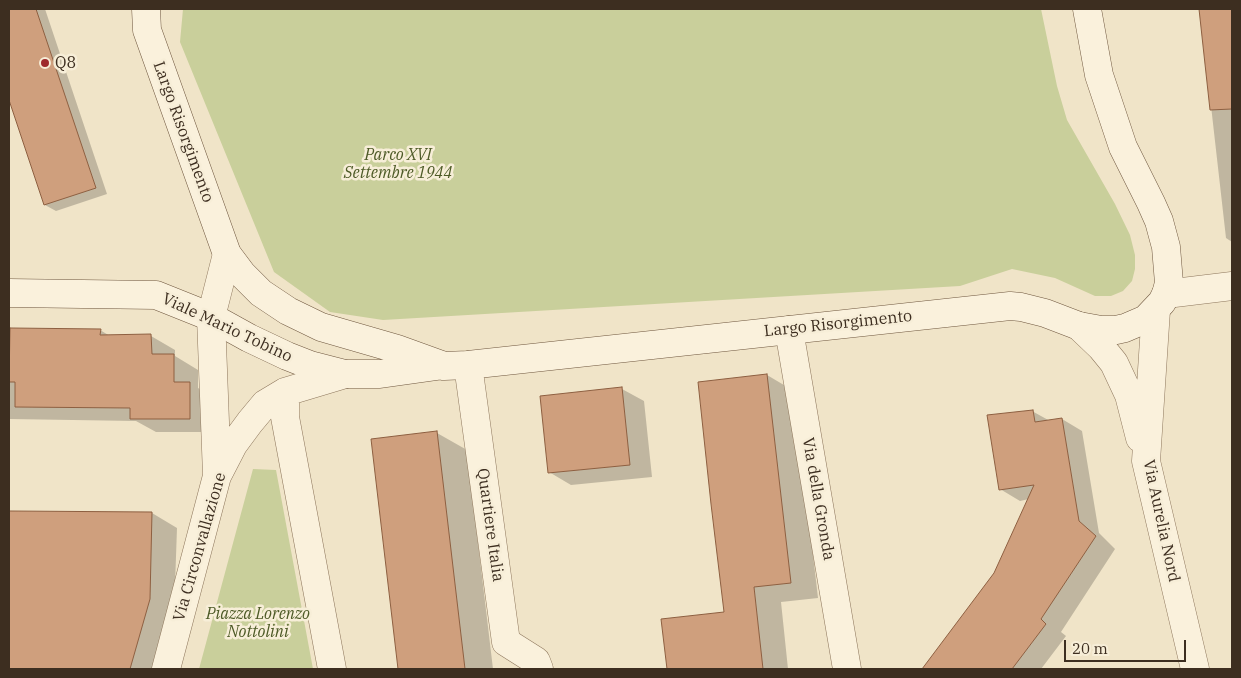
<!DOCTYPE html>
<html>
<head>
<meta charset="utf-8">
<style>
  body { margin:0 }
  #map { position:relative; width:1241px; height:678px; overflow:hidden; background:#f0e4c8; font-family:"IBM Plex Serif",serif }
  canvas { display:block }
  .frame { position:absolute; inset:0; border:10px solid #3d2e20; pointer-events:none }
  .scale { position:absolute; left:1064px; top:640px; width:122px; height:22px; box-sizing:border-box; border:2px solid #3d2e20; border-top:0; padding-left:6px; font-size:15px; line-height:18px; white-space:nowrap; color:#3d2e20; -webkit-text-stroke:4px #f7eed8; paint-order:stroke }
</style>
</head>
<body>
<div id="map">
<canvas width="1241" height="678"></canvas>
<div class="frame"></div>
<div class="scale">20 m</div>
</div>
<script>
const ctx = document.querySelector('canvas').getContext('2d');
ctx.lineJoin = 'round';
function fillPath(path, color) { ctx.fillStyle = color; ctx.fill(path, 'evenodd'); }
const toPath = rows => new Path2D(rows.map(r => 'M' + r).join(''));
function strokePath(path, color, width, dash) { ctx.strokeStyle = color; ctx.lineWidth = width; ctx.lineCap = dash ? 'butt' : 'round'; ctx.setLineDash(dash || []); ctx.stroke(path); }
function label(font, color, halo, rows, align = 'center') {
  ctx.font = font + ' "IBM Plex Serif",serif'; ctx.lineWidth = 5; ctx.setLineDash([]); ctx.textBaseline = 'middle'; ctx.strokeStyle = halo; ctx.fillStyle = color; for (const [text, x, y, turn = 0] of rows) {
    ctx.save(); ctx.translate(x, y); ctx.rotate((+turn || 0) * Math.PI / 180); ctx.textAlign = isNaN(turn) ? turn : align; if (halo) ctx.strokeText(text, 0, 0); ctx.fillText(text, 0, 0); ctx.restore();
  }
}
fillPath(toPath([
  [183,9,1041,9,1057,86,1067,120,1115,204,1130,235,1135,255,1135,269,1132,281,1123,291,1111,296,1095,296,1055,278,1012,269,960,286,383,320,330,312,274,272,180,42],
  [253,469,276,470,313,669,199,669]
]), '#c9cf9b');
fillPath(toPath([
  [9,9,45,9,107,194,56,211,45,205,9,97],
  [1200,9,1232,9,1232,242,1226,238],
  [9,329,100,330,110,336,151,336,175,350,175,356,198,370,198,388,214,397,214,432,156,432,136,421,9,419],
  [767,375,794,391,818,598,781,602,788,669,668,669,663,620,725,613,699,383],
  [622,389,644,401,652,477,571,485,549,472],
  [1032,411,1050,421,1062,419,1082,431,1099,533,1115,549,1061,632,1066,636,1041,669,923,669,996,574,1029,499,1020,501,1000,489],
  [437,433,467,450,493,669,399,669,373,440],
  [9,512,152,513,177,528,174,614,159,669,9,669]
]), '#0003');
const building = toPath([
  [9,9,36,9,96,188,44,205,9,100,9,9],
  [1199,9,1232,9,1232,109,1210,110,1199,9],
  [10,328,101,329,100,335,151,334,152,354,174,354,174,382,190,382,190,419,130,419,130,408,15,407,15,382,9,382,10,328],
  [767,374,791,583,754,587,763,669,667,669,661,619,724,612,711,504,698,382,767,374],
  [622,387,630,465,548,473,540,396,622,387],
  [1033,410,1035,422,1062,418,1079,521,1096,536,1041,619,1046,624,1012,669,922,669,994,573,1034,485,999,490,987,415,1033,410],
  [437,431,465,669,398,669,371,439,437,431],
  [9,511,152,512,150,599,130,669,9,669,9,511]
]);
fillPath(building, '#cf9f7d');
strokePath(building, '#8d5f41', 1);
const minor = toPath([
  [1166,294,1232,286],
  [789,330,847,669],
  [468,365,506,642,536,661,539,669],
  [285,392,285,417,332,669],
  [217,475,211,317,227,254],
  [166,669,217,476,233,445,250,422,265,404,285,392,345,374]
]);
const tertiary = toPath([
  [1156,310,1146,461,1195,669],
  [1079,326,1101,347,1114,363,1129,395,1140,438]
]);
const secondary = toPath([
  [146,9,147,30,227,254,242,274,261,293,288,311,321,327,397,349,444,366,468,365,1010,306,1021,307,1045,313,1079,326,1101,330,1116,330,1125,328,1146,319,1162,302,1166,294,1169,283,1166,247,1159,221,1151,203,1123,147,1099,75,1087,9],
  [9,293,156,295,211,317,249,338,287,356,310,365,345,374,380,374,437,366]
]);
strokePath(minor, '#8d765c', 29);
strokePath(tertiary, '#8d765c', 29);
strokePath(secondary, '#6f573f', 29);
strokePath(minor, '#faf1dc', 28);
strokePath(tertiary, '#faf1dc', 28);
strokePath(secondary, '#faf1dc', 28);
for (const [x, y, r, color] of [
  [45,63,5,"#9e2a2b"]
]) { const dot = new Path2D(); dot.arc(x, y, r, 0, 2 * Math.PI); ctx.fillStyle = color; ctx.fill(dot); strokePath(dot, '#f7eed8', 2); }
label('16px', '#3d2e20', '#f7eed8', [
  ["Q8",55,63]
], 'left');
label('16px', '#3d2e20', '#f7eed8', [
  ["Largo Risorgimento",183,132,70],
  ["Largo Risorgimento",838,324,-6],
  ["Viale Mario Tobino",227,328,25],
  ["Via della Gronda",818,499,80],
  ["Via Aurelia Nord",1161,521,78],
  ["Quartiere Italia",490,525,82],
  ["Via Circonvallazione",200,547,-74]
]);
label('italic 16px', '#4d5a26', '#f7eed8', [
  ["Parco XVI",398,155],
  ["Settembre 1944",398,173],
  ["Piazza Lorenzo",258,614],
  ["Nottolini",258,632]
]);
</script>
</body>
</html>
